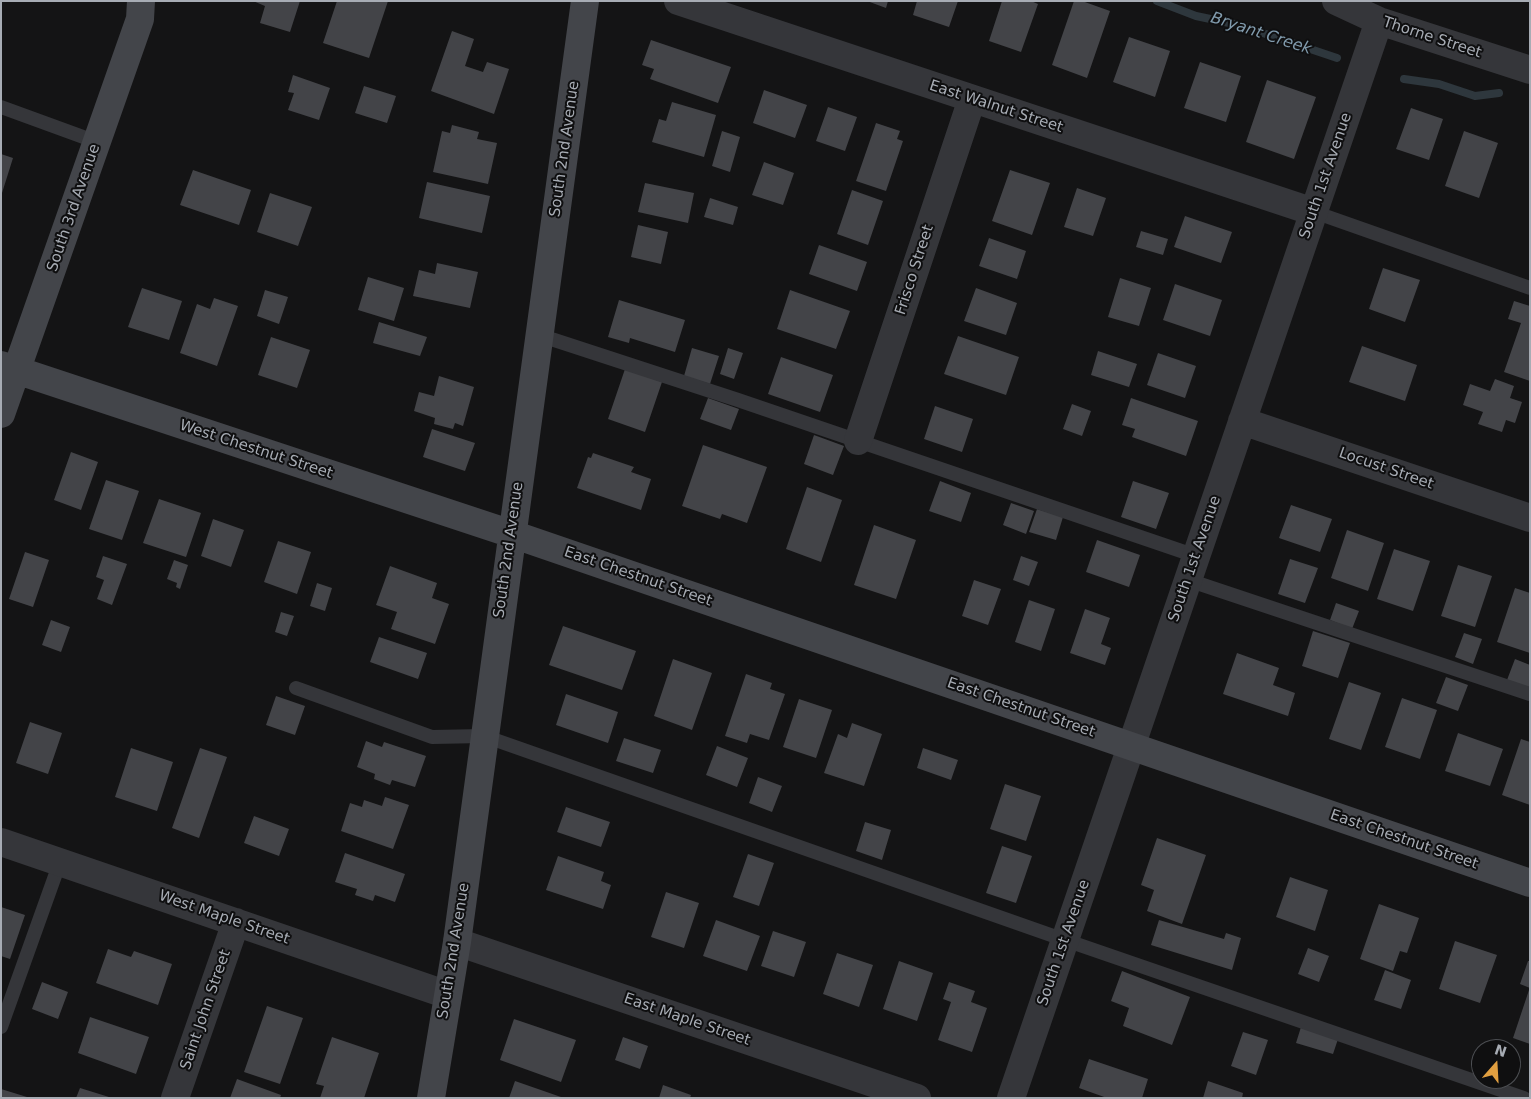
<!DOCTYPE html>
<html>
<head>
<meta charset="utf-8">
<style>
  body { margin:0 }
  #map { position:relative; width:1531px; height:1099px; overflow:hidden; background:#141415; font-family:"DejaVu Sans",sans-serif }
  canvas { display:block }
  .frame { position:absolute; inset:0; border:2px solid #a7acb4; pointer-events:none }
  .north { position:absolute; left:1471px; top:1039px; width:50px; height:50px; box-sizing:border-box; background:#0f0f10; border:1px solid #4c4e52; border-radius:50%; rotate:19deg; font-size:14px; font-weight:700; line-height:20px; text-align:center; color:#a7acb4 }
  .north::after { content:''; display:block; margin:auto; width:18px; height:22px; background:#e19f40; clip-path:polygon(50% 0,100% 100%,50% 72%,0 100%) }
</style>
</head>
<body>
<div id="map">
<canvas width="1531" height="1099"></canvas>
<div class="frame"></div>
<div class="north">N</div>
</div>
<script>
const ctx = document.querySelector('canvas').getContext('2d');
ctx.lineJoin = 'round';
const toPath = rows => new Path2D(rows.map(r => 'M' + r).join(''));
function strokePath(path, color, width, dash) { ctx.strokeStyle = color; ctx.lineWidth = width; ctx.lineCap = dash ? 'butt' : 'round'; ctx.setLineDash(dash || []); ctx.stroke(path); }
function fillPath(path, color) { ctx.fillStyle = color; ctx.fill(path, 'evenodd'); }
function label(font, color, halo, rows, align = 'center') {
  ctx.font = font + ' "DejaVu Sans",sans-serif'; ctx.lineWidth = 4; ctx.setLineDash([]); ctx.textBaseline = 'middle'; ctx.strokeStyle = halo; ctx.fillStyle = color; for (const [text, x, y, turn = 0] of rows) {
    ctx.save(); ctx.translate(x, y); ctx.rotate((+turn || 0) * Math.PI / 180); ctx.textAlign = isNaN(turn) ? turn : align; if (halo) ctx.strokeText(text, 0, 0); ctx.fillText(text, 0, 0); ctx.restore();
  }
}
strokePath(toPath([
  [1157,1,1196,16,1239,25,1337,58],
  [1404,79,1439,84,1475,96,1499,93]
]), '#2e373d', 8);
fillPath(toPath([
  [253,1,300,1,290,32,260,23,265,6],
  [337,1,388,1,369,58,323,43],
  [867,1,888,1,886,8],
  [917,1,958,1,949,27,913,15],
  [1002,1,1031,1,1038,4,1021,52,989,41],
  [1074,1,1082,1,1110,11,1087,78,1052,65],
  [452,31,474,39,465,66,483,72,487,62,509,69,494,114,431,91],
  [1129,37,1170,51,1155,97,1113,82],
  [651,40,731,67,718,103,650,79,654,69,642,65],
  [1200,62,1241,76,1226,122,1184,108],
  [293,75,330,88,319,120,288,110,294,93,288,92],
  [1267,80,1316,97,1294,159,1246,142],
  [364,86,396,96,387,123,355,113],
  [764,90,807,105,795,138,753,123],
  [672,102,716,115,704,157,652,142,659,119,666,121],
  [828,107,857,117,845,151,816,141],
  [1411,108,1443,119,1429,160,1396,149],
  [876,123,900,131,897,139,903,141,886,191,856,181],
  [452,125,479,132,477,139,497,143,488,184,433,172,442,131,450,133],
  [722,131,740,137,730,172,712,166],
  [1464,131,1498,143,1479,198,1445,186],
  [1,154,13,158,2,193,1,193],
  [764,162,794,173,783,205,752,195],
  [193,170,251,190,239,225,180,205],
  [1010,170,1050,183,1032,235,992,221],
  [427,182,490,196,482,233,419,218],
  [645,183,694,193,688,223,638,212],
  [1077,188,1106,198,1093,236,1064,227],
  [852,190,883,201,868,245,837,234],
  [270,193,312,207,298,246,257,232],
  [710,198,738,207,733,225,704,217],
  [1185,216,1232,232,1221,263,1174,247],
  [638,225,668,232,661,264,631,257],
  [1141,231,1168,239,1163,255,1136,247],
  [989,238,1026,251,1017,279,979,266],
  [819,245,867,262,857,291,809,274],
  [437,263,478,272,470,308,413,296,419,270,435,274],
  [1383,268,1420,280,1405,322,1369,309],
  [368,277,404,288,394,321,358,310],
  [1120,278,1151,288,1139,326,1108,317],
  [1175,284,1222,300,1210,336,1163,320],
  [142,288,182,301,169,340,128,327],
  [976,288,1017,303,1006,335,964,321],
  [265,290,288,297,279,324,257,316],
  [790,290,850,311,836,349,777,329],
  [214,298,238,306,217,366,180,353,197,304,210,309],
  [619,300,685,320,675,352,630,338,629,343,608,337],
  [1514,301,1530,306,1530,381,1504,372,1521,323,1508,319],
  [379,322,427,337,420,356,373,343],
  [958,336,1019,357,1006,395,944,374],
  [271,337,310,350,297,388,258,375],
  [1362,346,1417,365,1405,401,1349,382],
  [692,348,719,356,710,384,684,376],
  [728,348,743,353,734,379,720,374],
  [1098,351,1137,364,1129,387,1091,375],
  [1158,353,1196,366,1185,398,1147,385],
  [781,357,833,375,820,412,768,394],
  [625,369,662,382,645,432,608,419],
  [439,376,474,387,463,426,455,423,453,429,434,424,435,418,414,411,419,392,434,396],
  [1495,379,1514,386,1510,398,1522,402,1515,423,1506,420,1502,432,1478,424,1483,412,1463,405,1470,384,1490,391],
  [708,398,739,409,731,430,700,419],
  [1131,398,1198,421,1186,456,1132,437,1135,429,1122,425],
  [1072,404,1091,411,1082,436,1063,429],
  [935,406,973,419,962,452,924,439],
  [432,429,475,443,465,471,423,457],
  [814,435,844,446,833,475,804,464],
  [703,445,767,467,747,523,722,514,720,519,682,506],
  [71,452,98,462,81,510,54,500],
  [593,453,634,467,631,472,651,479,641,510,577,488,588,457,591,458],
  [106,480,139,491,122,540,89,529],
  [940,481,971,493,961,522,929,511],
  [1133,481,1169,493,1156,529,1121,517],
  [807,487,842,500,821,562,786,549],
  [159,499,201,513,186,557,143,543],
  [1011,503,1034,511,1026,534,1003,525],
  [1291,505,1332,519,1320,552,1279,538],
  [1037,509,1063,517,1056,540,1029,532],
  [213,519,244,530,231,567,201,556],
  [874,525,916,540,896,599,854,585],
  [1347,530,1384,543,1368,591,1331,578],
  [1097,540,1140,555,1129,587,1086,572],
  [278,541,311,552,297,594,264,582],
  [1394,549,1430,561,1413,611,1377,599],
  [25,552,49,560,33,607,9,599],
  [103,556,127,564,112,605,97,599,104,580,96,577],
  [1021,556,1038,562,1029,586,1013,580],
  [1290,559,1318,568,1305,603,1278,594],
  [174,560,188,565,180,589,176,587,177,583,167,579],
  [1458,565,1492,576,1475,627,1441,616],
  [390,566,437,583,432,598,449,604,435,644,391,629,397,612,376,605],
  [974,580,1001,589,988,625,962,616],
  [317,583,332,588,325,611,310,606],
  [1515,588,1530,593,1530,653,1497,642],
  [1029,600,1055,609,1041,651,1015,642],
  [1336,603,1359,611,1352,629,1330,620],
  [1085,609,1110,618,1101,644,1111,648,1105,665,1070,653],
  [281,612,294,616,287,636,275,632],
  [51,620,70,627,61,652,42,645],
  [563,626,636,651,622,690,549,665],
  [1313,631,1350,643,1338,678,1302,666],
  [1464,633,1482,639,1473,664,1455,657],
  [379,637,427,653,418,679,370,662],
  [1237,653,1279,668,1273,685,1295,693,1288,716,1223,694],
  [673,659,712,673,692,730,654,716],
  [1515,659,1530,665,1530,688,1507,680],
  [746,674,772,683,770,689,785,694,769,740,750,734,747,743,725,736],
  [1446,677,1468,685,1458,711,1436,703],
  [1349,682,1381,693,1361,750,1329,739],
  [566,694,618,712,608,743,556,725],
  [276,696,305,706,295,735,266,725],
  [1402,698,1437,710,1420,759,1385,747],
  [799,699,832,710,816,758,783,747],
  [30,722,62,733,48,774,16,763],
  [852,723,882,734,864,786,824,773,838,734,847,738],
  [1458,733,1503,749,1490,786,1445,771],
  [624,738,661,750,653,773,616,761],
  [1521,739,1530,742,1530,805,1502,795],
  [366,741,382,747,384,742,426,756,415,787,392,780,390,785,374,779,375,774,357,767],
  [717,746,748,758,737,787,706,775],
  [131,748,173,762,157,811,115,797],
  [200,748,227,757,199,838,172,828],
  [923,748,958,760,951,780,917,768],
  [758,777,782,786,772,812,749,803],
  [1005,784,1041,796,1026,841,990,829],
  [385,797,409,805,393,849,341,831,350,803,362,807,364,800,382,806],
  [566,807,610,822,601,847,557,832],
  [254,816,289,829,279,856,244,843],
  [865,822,891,830,882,860,856,851],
  [1157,838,1206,855,1182,924,1147,911,1154,890,1141,885],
  [1002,846,1032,856,1016,903,986,893],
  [345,853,405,874,395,902,375,895,373,901,355,895,357,889,335,882],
  [748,854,774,863,759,906,733,897],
  [558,856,604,872,601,881,611,885,603,909,546,890],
  [1290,877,1328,890,1315,931,1276,917],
  [666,892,699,903,684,948,651,937],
  [1379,904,1419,918,1407,953,1400,951,1393,971,1360,959],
  [1,907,25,915,10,959,1,956],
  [716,920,760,936,747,971,703,956],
  [1159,920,1224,939,1226,933,1241,938,1232,970,1151,945],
  [773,931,806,942,794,977,761,966],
  [1455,941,1497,955,1480,1003,1439,989],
  [1308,948,1329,956,1319,982,1298,974],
  [108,949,131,957,134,951,172,964,158,1005,96,983],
  [837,953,873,965,859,1007,823,994],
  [899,961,933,973,917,1021,883,1009],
  [1528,961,1530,961,1530,988,1520,984],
  [1385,970,1411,980,1401,1009,1374,1000],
  [1122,971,1190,997,1172,1045,1123,1026,1129,1008,1111,1001],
  [42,982,68,992,58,1019,32,1009],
  [949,982,975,991,971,1002,987,1008,972,1052,938,1040,951,1002,943,999],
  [1529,990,1530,990,1530,1044,1513,1038],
  [267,1006,303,1018,280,1084,244,1072],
  [90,1017,149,1037,136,1074,78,1053],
  [514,1019,576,1040,561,1082,500,1060],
  [1301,1027,1338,1039,1333,1054,1296,1043],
  [1243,1032,1268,1040,1256,1075,1231,1066],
  [332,1037,379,1053,364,1098,320,1098,324,1086,316,1084],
  [623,1037,648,1046,640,1069,615,1060],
  [1089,1059,1148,1079,1142,1098,1107,1098,1079,1088],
  [237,1079,281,1095,280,1098,230,1098],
  [515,1081,561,1097,561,1098,509,1098],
  [1208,1081,1243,1093,1242,1098,1203,1098],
  [663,1085,691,1095,690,1098,659,1098],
  [80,1088,109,1097,108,1098,76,1098],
  [1,1089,27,1097,27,1098,1,1098]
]), '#434448');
strokePath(toPath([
  [1,107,97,142],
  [1314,212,1530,288],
  [539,335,738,400,1196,556],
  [1188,580,1530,694],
  [296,688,432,737,484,736,1065,940,1524,1098],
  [1,1027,60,862]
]), '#35363a', 14);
strokePath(toPath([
  [678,1,1314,212],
  [1336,1,1379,21,1530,70],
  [1242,421,1530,518],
  [858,441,972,99],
  [1,842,448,995],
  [457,942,917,1098],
  [175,1098,236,922],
  [1011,1098,1379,21]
]), '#35363a', 28);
strokePath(toPath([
  [1,365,512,534,1530,883],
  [1,414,140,19,141,1],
  [431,1098,457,942,585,1]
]), '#43454a', 28);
label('15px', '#a7acb4', '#0f0f10', [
  ["Thorne Street",1432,38,18],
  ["East Walnut Street",996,107,18],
  ["South 2nd Avenue",565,149,-82],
  ["South 1st Avenue",1326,176,-71],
  ["South 3rd Avenue",74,208,-71],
  ["Frisco Street",915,270,-72],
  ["West Chestnut Street",256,450,18],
  ["Locust Street",1386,469,19],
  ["South 2nd Avenue",509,550,-82],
  ["South 1st Avenue",1195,559,-71],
  ["East Chestnut Street",638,577,19],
  ["East Chestnut Street",1021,708,19],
  ["East Chestnut Street",1404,840,19],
  ["West Maple Street",224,918,19],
  ["South 1st Avenue",1064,943,-71],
  ["South 2nd Avenue",454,951,-81],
  ["Saint John Street",206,1010,-71],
  ["East Maple Street",687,1020,19]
]);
label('italic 16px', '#819bad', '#0f0f10', [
  ["Bryant Creek",1261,34,18]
]);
</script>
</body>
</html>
